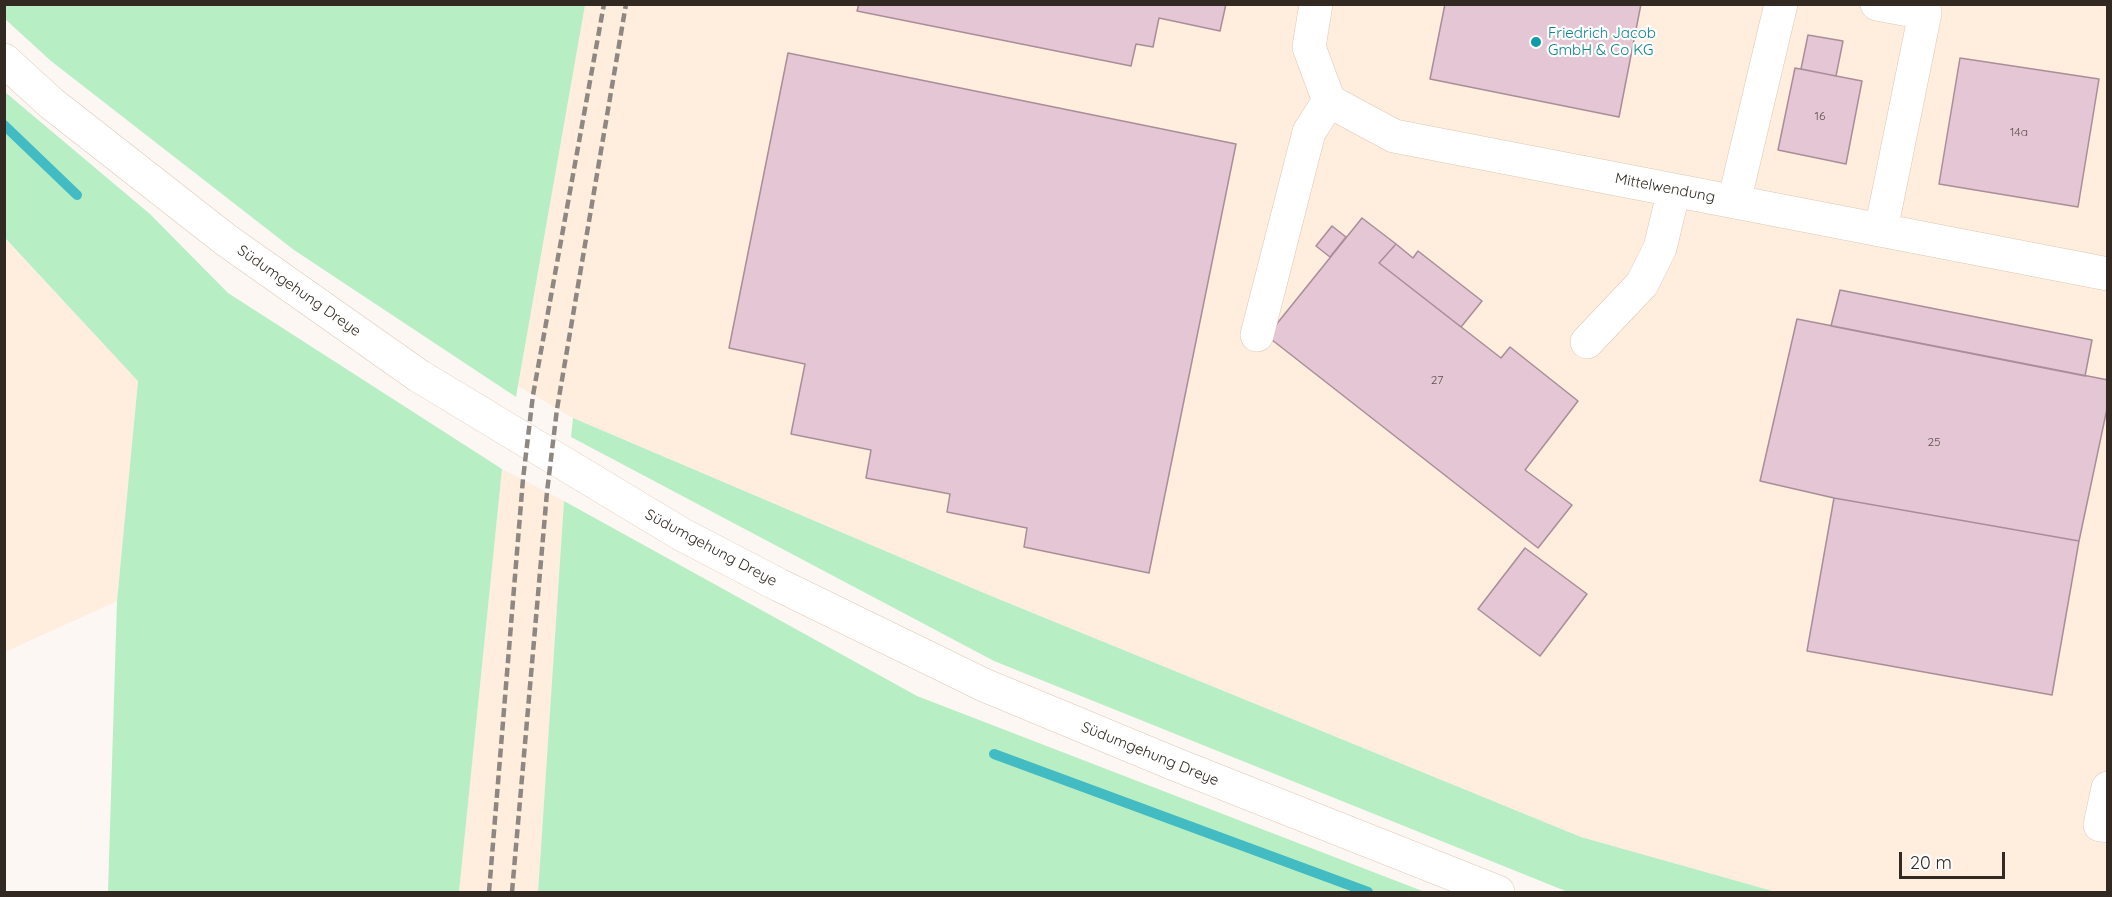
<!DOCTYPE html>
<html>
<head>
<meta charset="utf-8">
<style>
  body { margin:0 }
  #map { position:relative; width:2112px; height:897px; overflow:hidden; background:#fcf7f3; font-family:Quicksand,sans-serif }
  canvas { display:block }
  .frame { position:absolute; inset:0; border:6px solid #322a22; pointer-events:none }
  .scale { position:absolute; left:1899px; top:852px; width:106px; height:27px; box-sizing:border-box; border:3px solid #322a22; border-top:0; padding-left:8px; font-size:18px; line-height:21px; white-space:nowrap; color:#322a22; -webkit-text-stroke:4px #fff; paint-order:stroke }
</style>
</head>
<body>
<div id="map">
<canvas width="2112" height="897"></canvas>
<div class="frame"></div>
<div class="scale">20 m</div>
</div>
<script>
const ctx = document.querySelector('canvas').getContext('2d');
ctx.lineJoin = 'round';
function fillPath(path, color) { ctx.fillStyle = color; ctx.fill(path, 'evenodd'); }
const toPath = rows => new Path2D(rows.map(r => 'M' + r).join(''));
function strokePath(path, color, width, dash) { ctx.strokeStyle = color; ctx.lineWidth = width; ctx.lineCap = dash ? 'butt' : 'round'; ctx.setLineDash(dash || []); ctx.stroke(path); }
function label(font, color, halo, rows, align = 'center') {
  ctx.font = font + ' Quicksand,sans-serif'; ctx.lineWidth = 4.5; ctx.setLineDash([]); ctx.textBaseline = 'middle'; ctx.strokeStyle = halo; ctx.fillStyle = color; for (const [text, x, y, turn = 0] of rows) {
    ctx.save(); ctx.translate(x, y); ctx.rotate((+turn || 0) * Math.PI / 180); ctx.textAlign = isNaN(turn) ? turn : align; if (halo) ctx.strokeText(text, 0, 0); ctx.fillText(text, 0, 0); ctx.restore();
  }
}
fillPath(toPath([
  [585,5,2107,5,2107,892,1776,892,1581,837,984,593,573,418,518,386],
  [4,238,138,380,117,601,5,652],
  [502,469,564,501,538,892,459,892]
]), '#ffedde');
fillPath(toPath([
  [5,4,585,5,516,397,294,250,51,61,5,19],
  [5,92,150,214,228,293,502,469,459,892,108,892,117,601,138,381,5,238],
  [573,418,984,593,1581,837,1776,892,1568,892,994,661,571,437],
  [564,501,917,696,1425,892,538,892]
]), '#b8eec4');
strokePath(toPath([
  [4,125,77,195],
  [994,754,1368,892]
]), '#43bbc3', 10);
const building = toPath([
  [859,4,1226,4,1220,31,1159,18,1153,47,1136,44,1131,66,857,11,859,4],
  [1445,4,1641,4,1619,117,1430,79,1445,4],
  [1808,35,1843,41,1836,76,1801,69,1808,35],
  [788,53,1236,144,1149,573,1024,547,1027,528,947,512,950,494,866,478,871,450,791,434,805,364,729,348,788,53],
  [1960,58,2099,79,2078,207,1939,184,1960,58],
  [1795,68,1862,81,1846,164,1778,150,1795,68],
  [1362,218,1396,244,1379,263,1501,358,1510,347,1578,401,1525,470,1572,505,1538,548,1267,336,1362,218],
  [1332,226,1346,237,1330,257,1316,246,1332,226],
  [1396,244,1413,258,1418,251,1482,301,1461,327,1379,263,1396,244],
  [1840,290,2092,340,2085,376,1831,326,1840,290],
  [1797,319,2108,380,2108,404,2079,541,1834,498,1760,481,1797,319],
  [1834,498,2079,541,2052,695,1807,651,1834,498],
  [1525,548,1587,594,1540,656,1478,609,1525,548]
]);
fillPath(building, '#e4c6d4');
strokePath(building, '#a98e9a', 1.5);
const minor = toPath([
  [1316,4,1309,47,1329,101,1394,136,2108,274],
  [1877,4,1925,13,1881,230],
  [1734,202,1781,4],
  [1257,335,1309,132,1329,101],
  [1587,342,1642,284,1660,248,1674,190],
  [2108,788,2100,825,2108,826]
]);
const major = toPath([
  [4,60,51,103,226,240,419,376,681,534,779,585,984,685,1172,763,1498,892]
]);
strokePath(minor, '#dfc8b4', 34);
strokePath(major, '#dfc8b4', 34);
strokePath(minor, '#fff', 33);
strokePath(major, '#fff', 33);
strokePath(toPath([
  [489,892,523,479,533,395,604,4],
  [512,892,547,492,557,409,626,4]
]), '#8f8882', 4.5, [9, 4.5]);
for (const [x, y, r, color] of [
  [1536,42,6,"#0f9aa8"]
]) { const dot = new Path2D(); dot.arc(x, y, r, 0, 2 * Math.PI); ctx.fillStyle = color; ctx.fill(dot); strokePath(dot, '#fff', 2); }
label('12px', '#5e514e', null, [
  ["16",1820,116],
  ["14a",2019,132],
  ["27",1437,380],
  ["25",1934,442]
]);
label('15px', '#0d838f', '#fff', [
  ["Friedrich Jacob",1548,33],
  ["GmbH & Co KG",1548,50]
], 'left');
label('15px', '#322a22', '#fff', [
  ["Mittelwendung",1665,188,11],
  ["Südumgehung Dreye",299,291,35],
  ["Südumgehung Dreye",711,548,28],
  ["Südumgehung Dreye",1150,754,22]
]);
</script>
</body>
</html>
